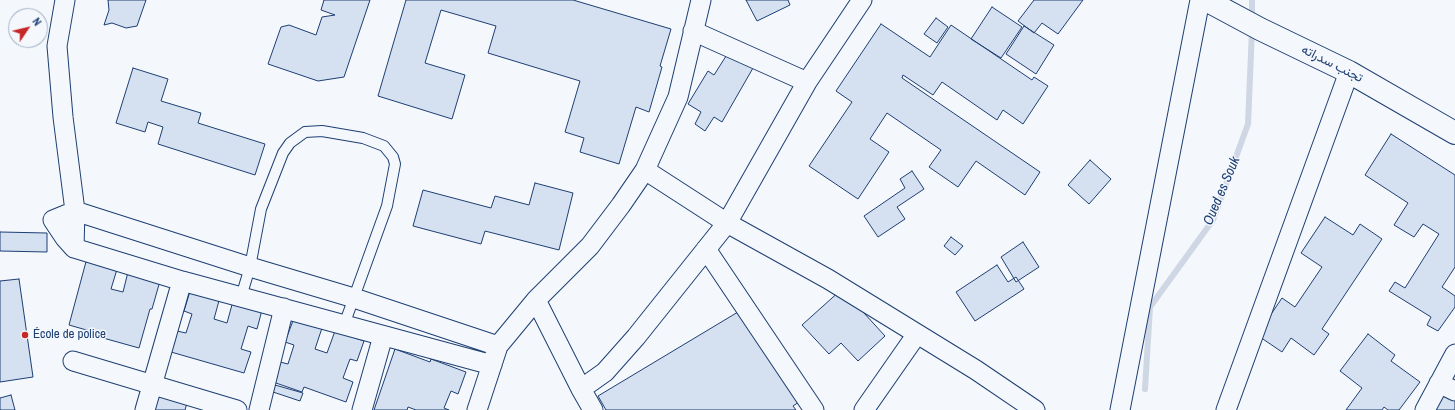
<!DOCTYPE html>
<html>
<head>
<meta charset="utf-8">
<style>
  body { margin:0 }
  #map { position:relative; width:1455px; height:410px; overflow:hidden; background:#f4f7fb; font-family:"Archivo Narrow",sans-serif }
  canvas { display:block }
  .north { position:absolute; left:8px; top:8px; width:40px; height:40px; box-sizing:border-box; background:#f4f7fb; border:1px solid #9eadc5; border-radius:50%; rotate:55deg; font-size:11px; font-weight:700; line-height:16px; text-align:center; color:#1d3f73 }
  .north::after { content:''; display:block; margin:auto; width:14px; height:18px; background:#c62828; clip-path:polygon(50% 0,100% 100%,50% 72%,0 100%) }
</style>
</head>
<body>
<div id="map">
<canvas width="1455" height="410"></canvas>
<div class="north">N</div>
</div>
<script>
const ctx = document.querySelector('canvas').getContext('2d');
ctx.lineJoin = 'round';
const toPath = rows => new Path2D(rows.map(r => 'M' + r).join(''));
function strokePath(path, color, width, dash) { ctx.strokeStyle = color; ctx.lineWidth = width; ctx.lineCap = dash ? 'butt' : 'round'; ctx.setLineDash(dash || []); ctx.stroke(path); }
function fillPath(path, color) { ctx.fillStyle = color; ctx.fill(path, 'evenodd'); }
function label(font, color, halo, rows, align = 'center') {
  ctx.font = font + ' "Archivo Narrow",Vazirmatn,sans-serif'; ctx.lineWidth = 3; ctx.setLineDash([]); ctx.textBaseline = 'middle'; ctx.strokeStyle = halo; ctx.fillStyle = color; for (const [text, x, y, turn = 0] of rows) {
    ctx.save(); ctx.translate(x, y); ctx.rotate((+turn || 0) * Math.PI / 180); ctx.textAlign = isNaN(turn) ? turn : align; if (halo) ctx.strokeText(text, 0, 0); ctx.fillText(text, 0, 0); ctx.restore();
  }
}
strokePath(toPath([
  [1252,20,1252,0],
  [1145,389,1150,307,1213,220,1248,124,1252,30]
]), '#cfd7e4', 6);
const building = toPath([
  [108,0,146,0,137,26,126,28,112,23,104,25,109,10,108,0],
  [324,0,370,0,344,77,318,81,268,64,281,27,289,25,316,35,322,17,335,15,321,10,324,0],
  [406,0,573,0,671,29,660,66,662,67,649,112,636,107,619,164,580,152,584,138,565,132,580,81,488,53,496,26,441,10,425,63,465,75,452,119,378,96,406,0],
  [746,0,788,0,790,5,757,21,746,0],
  [1034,0,1083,0,1058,34,1042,23,1034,33,1018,21,1034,0],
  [992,7,1022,27,1001,58,971,39,992,7],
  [936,18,948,27,937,43,924,34,936,18],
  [881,24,930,57,951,25,1032,80,1034,77,1048,86,1023,124,1003,110,997,120,942,82,933,95,903,75,902,78,1040,172,1025,195,976,161,958,187,929,167,941,150,887,113,870,139,889,152,858,199,809,166,852,102,836,91,881,24],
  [1024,26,1054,45,1036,74,1006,54,1024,26],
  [728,53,753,68,722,122,714,117,705,131,695,124,701,112,688,104,708,71,714,75,728,53],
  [133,68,168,79,161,101,201,113,198,123,265,144,255,175,158,144,163,127,148,122,145,132,116,123,133,68],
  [1391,134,1455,175,1455,267,1442,287,1455,296,1455,307,1438,331,1427,325,1431,317,1389,291,1395,282,1405,288,1439,234,1423,224,1414,237,1394,225,1408,203,1365,175,1391,134],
  [1090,160,1111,179,1089,204,1068,185,1090,160],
  [912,171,924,189,897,207,905,219,878,237,864,216,905,188,900,179,912,171],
  [535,183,573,193,559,250,485,231,481,244,413,226,423,190,491,208,495,196,529,205,535,183],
  [1325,217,1353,235,1360,224,1382,239,1322,329,1329,334,1314,355,1291,338,1282,352,1257,335,1282,298,1295,307,1322,267,1301,253,1325,217],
  [0,232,47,233,47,252,0,251,0,232],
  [951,237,963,246,955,255,944,246,951,237],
  [1023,242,1039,267,1016,282,1001,257,1023,242],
  [87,258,118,266,111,289,123,292,128,272,160,281,152,309,150,309,139,348,96,336,97,333,69,325,87,258],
  [997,265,1008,282,1016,277,1024,289,975,321,956,292,997,265],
  [19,279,33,377,0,382,0,281,19,279],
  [191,288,220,297,214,319,227,323,233,301,262,310,257,329,248,326,241,349,251,352,244,373,171,352,177,331,186,333,192,314,184,311,191,288],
  [842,289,885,336,858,361,841,343,829,354,802,325,842,289],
  [743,309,799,402,793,406,796,410,606,410,598,396,743,309],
  [294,318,322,328,315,349,327,353,335,331,364,341,357,361,350,359,343,378,353,382,346,402,304,387,302,392,273,382,280,362,288,364,294,345,285,342,294,318],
  [1368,334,1395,355,1391,361,1420,382,1399,410,1388,410,1384,407,1382,410,1346,410,1362,388,1340,371,1368,334],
  [395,349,430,362,431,359,466,372,458,394,451,391,444,408,449,410,416,410,408,407,407,410,374,410,395,349],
  [159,384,190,392,185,410,153,410,159,384],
  [275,385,303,393,300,401,273,392,275,385],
  [1447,390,1455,395,1455,410,1435,410,1447,390],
  [11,395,15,410,0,410,0,398,11,395]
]);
fillPath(building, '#d5e0f0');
strokePath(building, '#1d3f73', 1);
const service = toPath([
  [241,297,250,267,261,209,283,153,290,143,305,132,322,131,363,138,384,146,393,157,395,164,387,206,344,325]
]);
const minor = toPath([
  [65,0,57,46,63,117,75,211,74,248],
  [693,31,807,82],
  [645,170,727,223,828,279,976,370,1035,410],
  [706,249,814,410],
  [536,300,581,389,593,410],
  [73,361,237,410],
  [492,365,182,281,74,248,65,238,53,220,75,211,250,267,354,298,498,346],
  [1439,383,1455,391],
  [581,389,605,372,636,337,727,223,807,82,862,0],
  [145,410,182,281],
  [259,410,284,308],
  [362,410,383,336],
  [477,410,498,346,536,300,590,246,621,205,645,170,678,97,701,0],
  [864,410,917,334],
  [1120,410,1200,0],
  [1226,410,1349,72],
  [1425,410,1455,354]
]);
const trunk = toPath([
  [1206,0,1260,29,1349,72,1455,133]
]);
strokePath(service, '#1d3f73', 12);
strokePath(minor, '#1d3f73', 21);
strokePath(trunk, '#1d3f73', 24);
strokePath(service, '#f4f7fb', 10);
strokePath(minor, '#f4f7fb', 19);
strokePath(trunk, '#f4f7fb', 22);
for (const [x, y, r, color] of [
  [25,335,4,"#c62828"]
]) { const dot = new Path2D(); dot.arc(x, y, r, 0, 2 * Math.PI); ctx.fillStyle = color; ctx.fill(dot); strokePath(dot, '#f4f7fb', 1.5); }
label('13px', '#1d3f73', '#f4f7fb', [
  ["تجنب سدراته",1332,64,27]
]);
label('13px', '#1d3f73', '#f4f7fb', [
  ["École de police",33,335]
], 'left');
label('italic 14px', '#1d3f73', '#f4f7fb', [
  ["Oued es Souk",1222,191,-67]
]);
</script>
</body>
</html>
